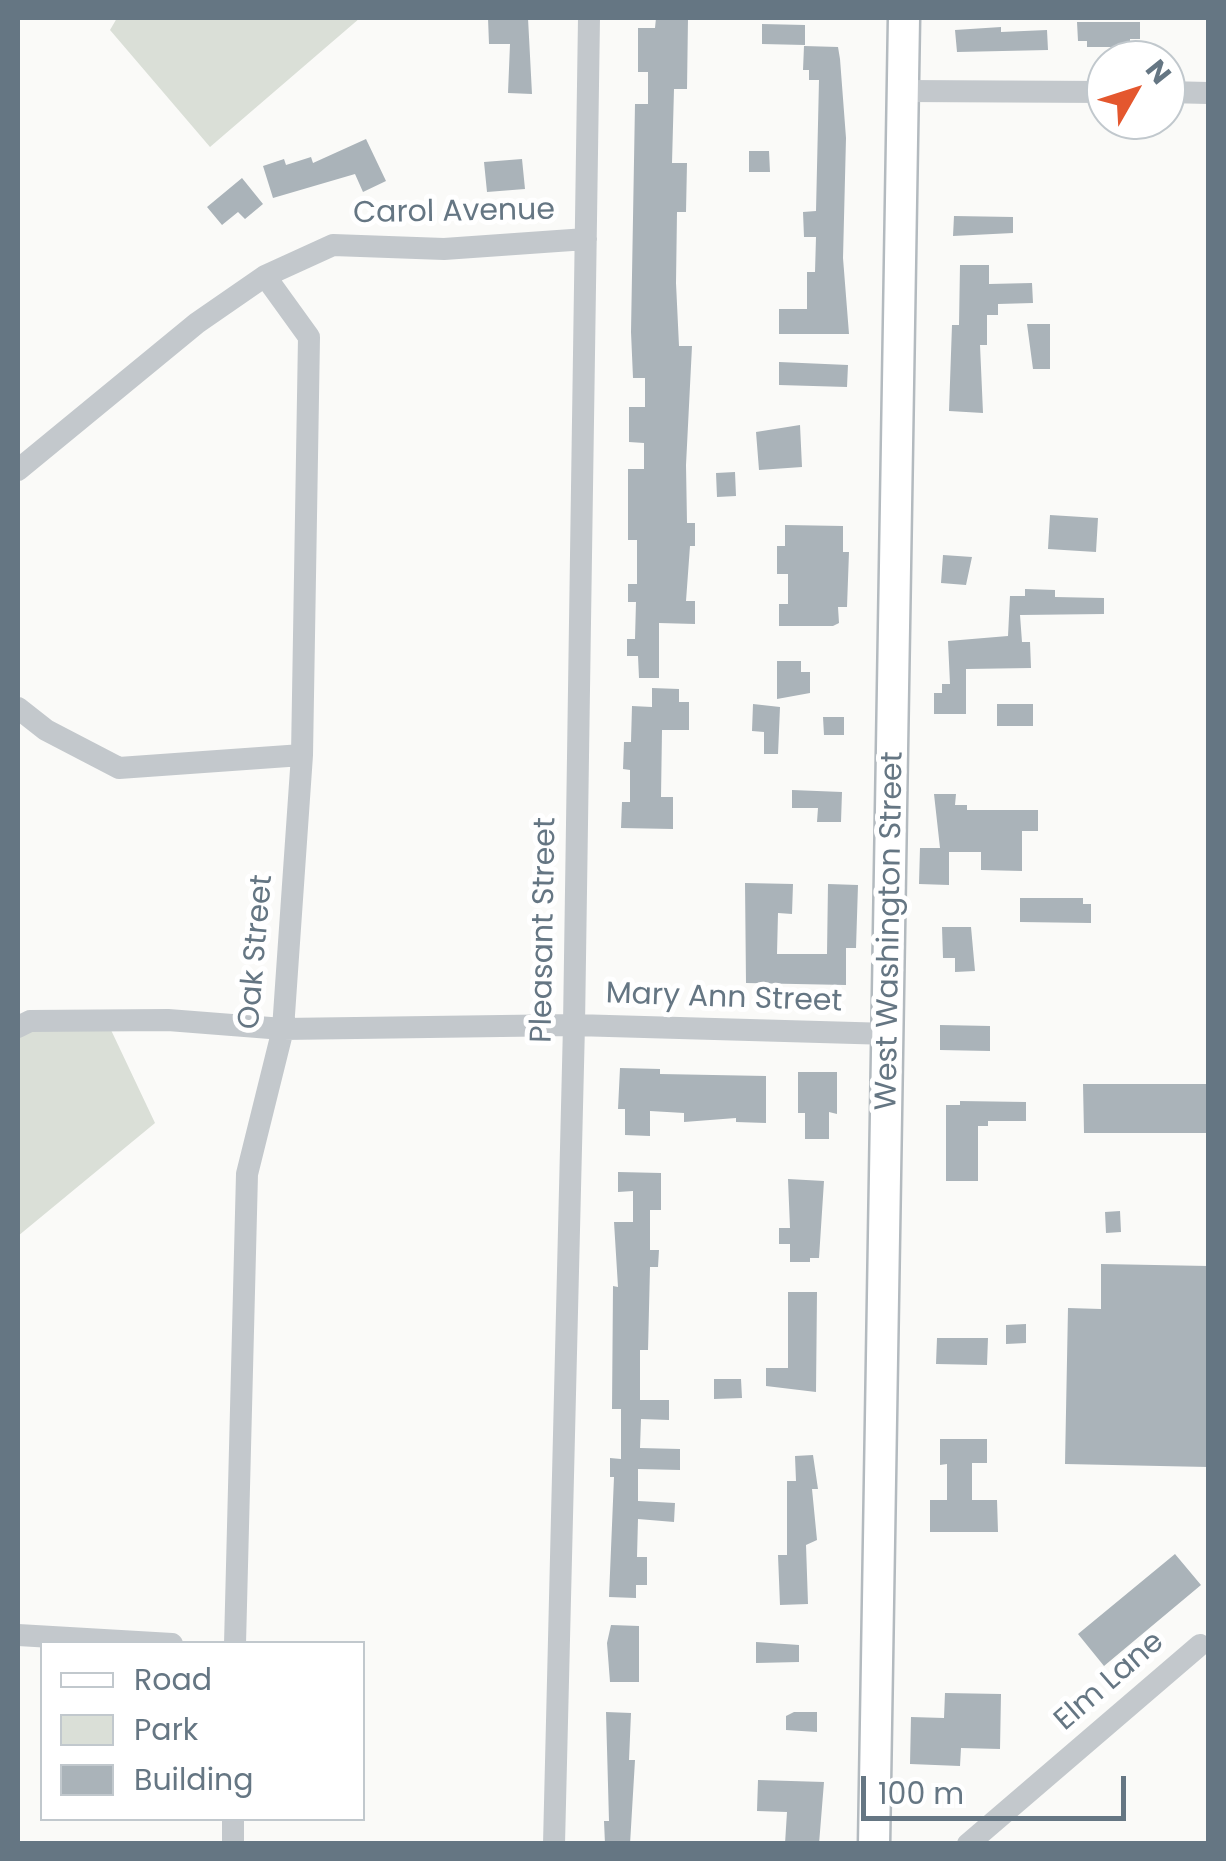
<!DOCTYPE html>
<html>
<head>
<meta charset="utf-8">
<style>
  body { margin:0 }
  #map { position:relative; width:1226px; height:1861px; overflow:hidden; background:#fafaf8; font-family:Poppins,sans-serif }
  canvas { display:block }
  .frame { position:absolute; inset:0; border:20px solid #657683; pointer-events:none }
  .legend { position:absolute; left:40px; top:1641px; width:325px; height:180px; box-sizing:border-box; background:#fff; border:2px solid #c1c8cd; margin:0; padding:12px 18px; list-style:none; font-size:30px; color:#657683 }
  .legend li { display:flex; align-items:center; gap:20px; height:50px }
  .legend b { width:50px; border:2px solid #c1c8cd }
  .north { position:absolute; left:1086px; top:40px; width:100px; height:100px; box-sizing:border-box; background:#fff; border:2px solid #c1c8cd; border-radius:50%; rotate:51deg; font-size:28px; font-weight:700; line-height:40px; text-align:center; color:#657683 }
  .north::after { content:''; display:block; margin:auto; width:35px; height:45px; background:#e4572e; clip-path:polygon(50% 0,100% 100%,50% 72%,0 100%) }
  .scale { position:absolute; left:861px; top:1776px; width:265px; height:45px; box-sizing:border-box; border:5px solid #657683; border-top:0; padding-left:12px; font-size:30px; line-height:35px; white-space:nowrap; color:#657683; -webkit-text-stroke:8px #fff; paint-order:stroke }
</style>
</head>
<body>
<div id="map">
<canvas width="1226" height="1861"></canvas>
<div class="frame"></div>
<ul class="legend">
<li><b style="height:12px;background:#fff"></b>Road</li>
<li><b style="height:28px;background:#dadfd7"></b>Park</li>
<li><b style="height:28px;background:#aab3b9"></b>Building</li>
</ul>
<div class="north">N</div>
<div class="scale">100 m</div>
</div>
<script>
const ctx = document.querySelector('canvas').getContext('2d');
ctx.lineJoin = 'round';
function fillPath(path, color) { ctx.fillStyle = color; ctx.fill(path, 'evenodd'); }
const toPath = rows => new Path2D(rows.map(r => 'M' + r).join(''));
function strokePath(path, color, width, dash) { ctx.strokeStyle = color; ctx.lineWidth = width; ctx.lineCap = dash ? 'butt' : 'round'; ctx.setLineDash(dash || []); ctx.stroke(path); }
function label(font, color, halo, rows, align = 'center') {
  ctx.font = font + ' Poppins,sans-serif'; ctx.lineWidth = 10; ctx.setLineDash([]); ctx.textBaseline = 'middle'; ctx.strokeStyle = halo; ctx.fillStyle = color; for (const [text, x, y, turn = 0] of rows) {
    ctx.save(); ctx.translate(x, y); ctx.rotate((+turn || 0) * Math.PI / 180); ctx.textAlign = isNaN(turn) ? turn : align; if (halo) ctx.strokeText(text, 0, 0); ctx.fillText(text, 0, 0); ctx.restore();
  }
}
fillPath(toPath([
  [117,18,360,18,210,147,110,30],
  [111,1030,155,1123,18,1236,18,1037,29,1031]
]), '#dadfd7');
fillPath(toPath([
  [488,18,528,18,532,94,508,93,510,44,489,44],
  [656,18,688,18,687,89,674,89,672,163,687,163,686,212,677,212,676,283,679,346,692,346,686,465,687,523,695,523,695,546,690,546,686,601,695,601,695,624,659,623,659,678,639,678,638,656,627,656,627,639,635,639,636,602,628,602,628,584,637,584,637,540,628,540,628,469,644,469,644,443,629,442,629,407,645,407,645,378,633,378,631,332,635,104,648,104,648,72,638,72,638,28,655,28],
  [1077,22,1140,22,1140,39,1130,39,1130,47,1087,47,1087,41,1078,41],
  [762,24,805,25,805,45,762,44],
  [1001,27,1001,32,1047,30,1048,50,957,52,955,30],
  [804,46,838,47,840,59,846,138,843,258,849,334,779,334,779,309,807,309,807,272,815,272,816,237,804,237,803,212,816,211,819,80,809,80,809,70,803,70],
  [366,139,386,181,363,192,355,174,273,198,263,166,284,159,286,165,311,157,313,163],
  [749,151,769,151,770,172,749,172],
  [522,159,525,189,487,192,484,162],
  [242,178,263,204,245,219,238,212,222,225,207,207],
  [954,216,1013,217,1013,233,953,236],
  [960,265,989,265,989,284,1032,283,1033,303,998,304,998,315,987,315,987,345,980,345,983,413,949,411,952,325,959,325],
  [1027,324,1050,324,1050,369,1033,369],
  [779,362,848,365,847,387,779,385],
  [800,425,802,467,759,470,756,432],
  [735,472,736,496,717,497,716,473],
  [1050,515,1098,518,1096,552,1048,549],
  [785,525,843,526,843,552,849,552,847,607,838,607,839,623,833,626,779,626,779,604,788,604,788,574,777,574,777,546,785,546],
  [943,555,972,557,966,585,941,583],
  [1025,589,1055,590,1055,597,1104,598,1104,614,1020,615,1022,642,1030,642,1031,668,966,669,966,714,934,714,934,693,942,693,942,684,950,684,948,641,1008,636,1010,596,1025,596],
  [777,661,801,661,801,672,810,672,810,693,777,699],
  [652,688,679,689,679,702,689,702,689,730,662,730,661,797,673,797,673,829,621,828,622,802,630,802,630,770,623,769,624,742,631,742,632,706,652,707],
  [753,704,780,707,778,754,764,754,764,732,752,731],
  [997,704,1033,704,1033,726,997,726],
  [823,717,844,717,844,735,824,735],
  [792,790,842,792,841,822,817,822,818,808,792,808],
  [934,794,956,794,955,805,967,805,967,810,1038,810,1038,831,1022,831,1022,871,981,870,981,852,949,852,949,885,919,884,920,848,940,848],
  [745,883,793,884,792,914,778,913,777,954,827,954,828,884,858,885,856,948,846,948,846,985,746,983],
  [1020,898,1083,898,1083,904,1091,904,1091,923,1020,922],
  [942,927,971,927,975,971,955,972,955,958,943,958],
  [940,1025,990,1026,990,1051,940,1050],
  [620,1068,660,1069,660,1074,766,1076,766,1123,736,1122,736,1118,684,1122,684,1113,650,1111,650,1136,625,1135,625,1109,618,1109],
  [798,1072,837,1072,837,1114,829,1112,829,1139,805,1139,805,1113,798,1113],
  [1083,1084,1208,1084,1208,1133,1084,1133],
  [960,1101,1026,1102,1026,1121,988,1121,988,1126,978,1126,978,1181,946,1181,946,1105,960,1105],
  [618,1172,661,1173,661,1210,650,1210,650,1250,659,1250,658,1267,650,1267,648,1350,640,1350,640,1400,669,1400,669,1420,641,1419,640,1448,680,1449,680,1470,638,1469,638,1501,675,1503,674,1522,638,1519,637,1557,647,1557,647,1585,636,1585,636,1598,609,1597,614,1477,610,1477,610,1458,621,1459,621,1409,612,1409,613,1286,618,1287,614,1222,633,1222,633,1191,618,1192],
  [788,1179,824,1181,819,1258,810,1258,810,1262,790,1262,790,1244,779,1244,779,1228,790,1228],
  [1120,1211,1121,1232,1106,1233,1105,1212],
  [1101,1264,1208,1266,1208,1467,1065,1464,1068,1308,1101,1309],
  [788,1292,817,1292,816,1392,766,1386,766,1368,788,1368],
  [1026,1324,1026,1343,1006,1344,1006,1325],
  [937,1338,988,1338,987,1365,936,1364],
  [714,1379,741,1379,742,1398,714,1399],
  [940,1439,987,1439,987,1463,972,1463,972,1500,997,1500,998,1532,930,1532,930,1500,947,1500,947,1464,940,1465],
  [813,1455,818,1489,812,1489,817,1540,806,1545,808,1604,780,1605,778,1555,787,1555,787,1481,796,1481,795,1456],
  [1175,1554,1201,1585,1104,1666,1078,1634],
  [611,1625,639,1626,639,1682,610,1682,607,1643],
  [756,1642,799,1645,799,1662,756,1663],
  [945,1693,1001,1694,1000,1749,961,1748,960,1766,910,1764,911,1717,944,1718],
  [606,1712,631,1713,629,1760,635,1760,630,1844,605,1844,604,1821,609,1821],
  [794,1712,817,1712,817,1732,786,1730,786,1716],
  [758,1780,824,1782,819,1844,785,1844,787,1812,757,1811]
]), '#aab3b9');
const secondary = toPath([
  [874,1844,904,18]
]);
strokePath(secondary, '#b3babf', 35);
strokePath(toPath([
  [905,91,1106,92],
  [1166,92,1208,93],
  [18,470,197,323,265,276,333,245,444,249,586,239],
  [18,708,46,730,119,768,302,755],
  [18,1027,30,1021,168,1020,283,1029,574,1025,890,1034],
  [18,1635,172,1644],
  [235,1644,247,1174,283,1029,302,755,309,337,265,276],
  [233,1844,233,1818],
  [554,1844,574,1025,589,18],
  [968,1844,1200,1645]
]), '#c3c8cc', 22);
strokePath(secondary, '#fff', 30);
label('30px', '#657683', '#fff', [
  ["Carol Avenue",454,213,-1],
  ["Pleasant Street",545,930,-89],
  ["West Washington Street",891,931,-89],
  ["Oak Street",257,952,-85],
  ["Mary Ann Street",724,999,2],
  ["Elm Lane",1110,1682,-41]
]);
</script>
</body>
</html>
